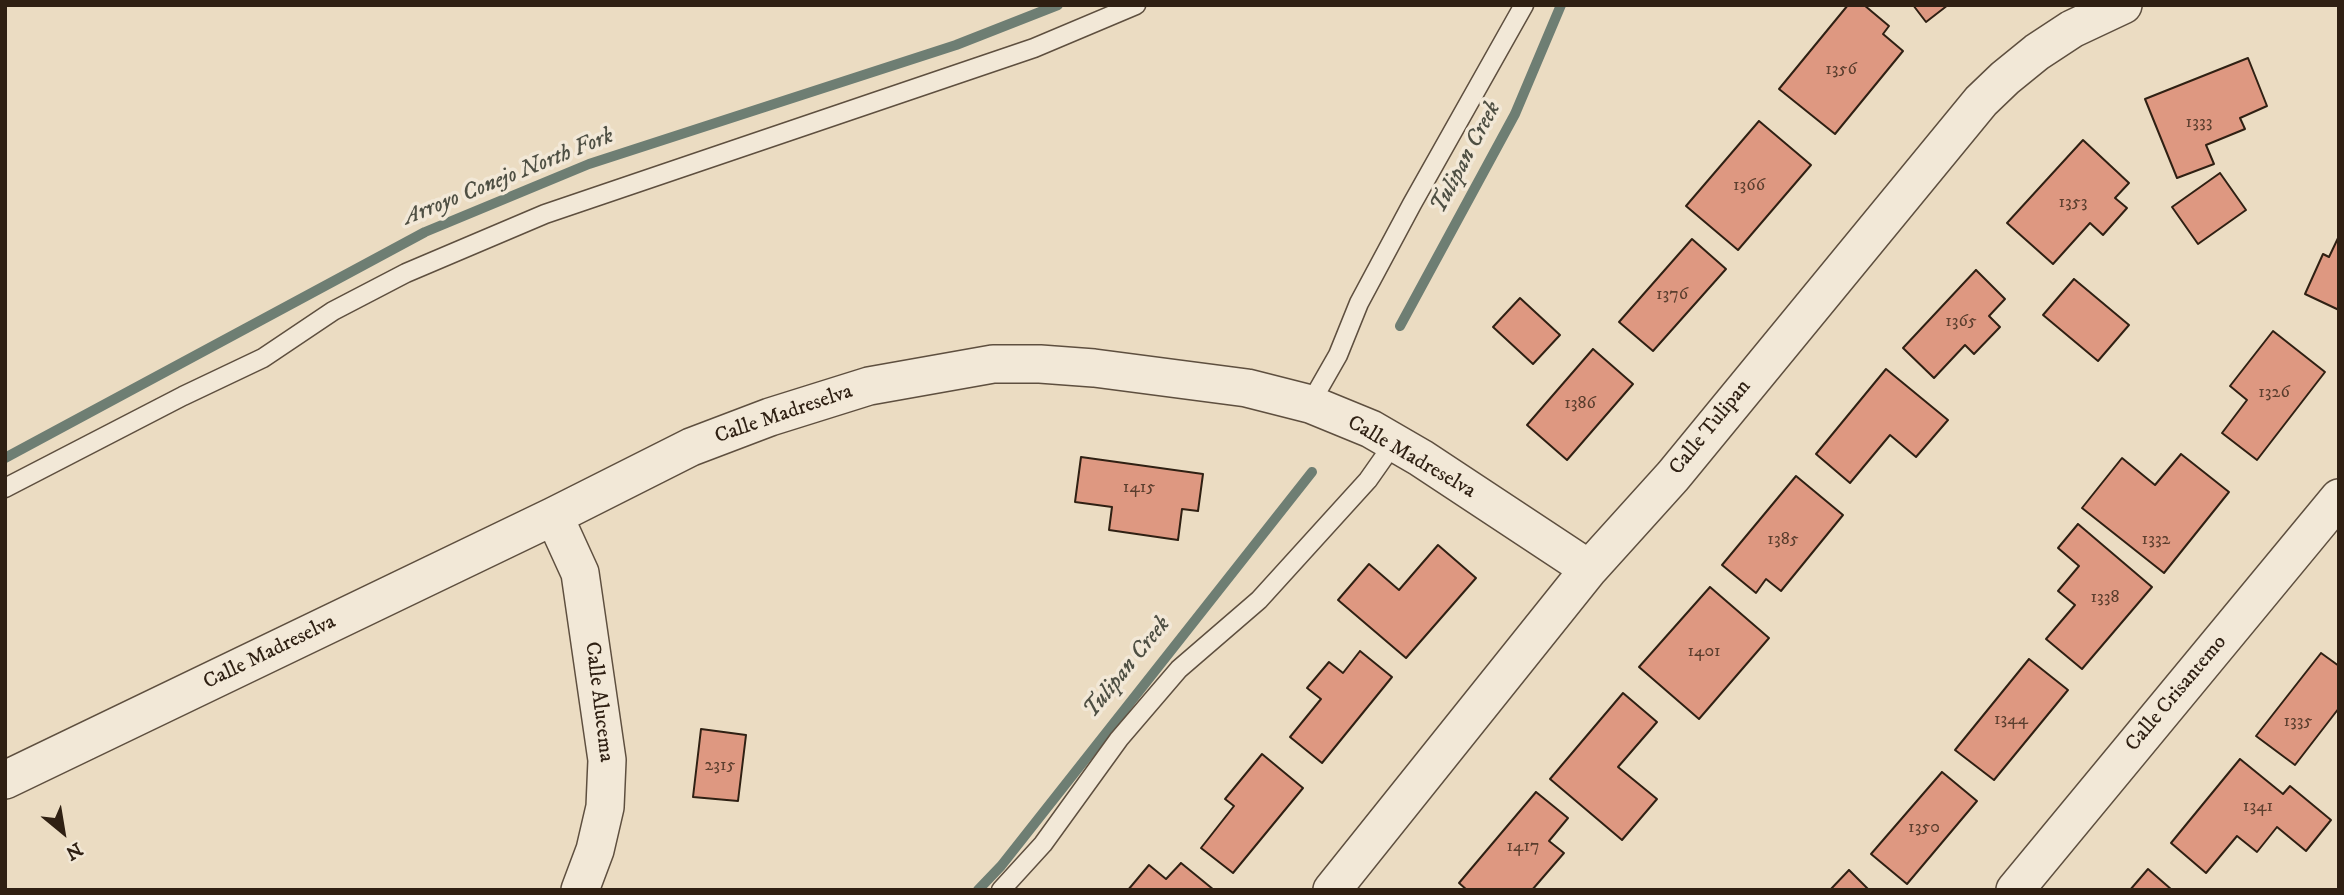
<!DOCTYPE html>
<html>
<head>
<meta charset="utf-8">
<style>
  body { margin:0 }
  #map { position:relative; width:2344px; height:895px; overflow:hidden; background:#ebdcc2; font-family:"IM FELL DW Pica",serif }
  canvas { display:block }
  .frame { position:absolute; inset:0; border:7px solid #2f2013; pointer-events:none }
  .north { position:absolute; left:28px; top:797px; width:70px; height:70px; -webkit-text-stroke:5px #f2e8d7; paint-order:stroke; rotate:150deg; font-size:19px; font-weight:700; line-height:28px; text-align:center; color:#2f2013 }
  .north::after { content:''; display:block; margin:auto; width:24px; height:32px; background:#2f2013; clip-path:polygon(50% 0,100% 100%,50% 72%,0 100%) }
</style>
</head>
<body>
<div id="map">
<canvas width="2344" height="895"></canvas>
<div class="frame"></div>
<div class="north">N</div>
</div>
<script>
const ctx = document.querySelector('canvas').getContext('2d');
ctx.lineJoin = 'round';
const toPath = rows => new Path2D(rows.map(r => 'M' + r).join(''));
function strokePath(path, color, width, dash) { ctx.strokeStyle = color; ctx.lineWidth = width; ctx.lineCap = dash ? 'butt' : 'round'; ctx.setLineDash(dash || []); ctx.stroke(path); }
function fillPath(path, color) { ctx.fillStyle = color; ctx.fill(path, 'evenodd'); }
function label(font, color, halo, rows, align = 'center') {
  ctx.font = font + ' "IM FELL DW Pica",serif'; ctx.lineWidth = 7; ctx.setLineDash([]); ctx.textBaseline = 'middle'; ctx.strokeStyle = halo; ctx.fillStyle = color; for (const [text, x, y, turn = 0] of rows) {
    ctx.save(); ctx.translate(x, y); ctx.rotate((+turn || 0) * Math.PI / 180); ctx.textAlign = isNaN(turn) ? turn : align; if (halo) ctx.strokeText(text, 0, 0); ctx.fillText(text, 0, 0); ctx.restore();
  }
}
strokePath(toPath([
  [1400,326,1515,114,1561,5],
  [5,458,425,232,589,164,956,45,1058,5],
  [978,890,1001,866,1312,472]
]), '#6e7e73', 10);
const building = toPath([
  [1848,5,1864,5,1889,26,1883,34,1903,51,1835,134,1779,89,1848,5],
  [1913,5,1948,5,1926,22,1913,5],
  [2248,58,2267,106,2240,118,2245,129,2206,145,2214,164,2177,178,2145,99,2248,58],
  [1759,121,1811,165,1738,250,1686,206,1759,121],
  [2083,140,2129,183,2115,198,2127,208,2103,235,2090,223,2053,264,2007,223,2083,140],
  [2220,173,2246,210,2198,244,2172,207,2220,173],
  [2339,236,2339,310,2305,294,2323,254,2329,257,2339,236],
  [1692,239,1726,269,1653,351,1619,322,1692,239],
  [1976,270,2005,299,1989,316,2000,327,1974,354,1965,345,1934,378,1903,348,1976,270],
  [2074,279,2129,325,2098,361,2043,315,2074,279],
  [1520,298,1560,335,1533,364,1493,327,1520,298],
  [2273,331,2325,372,2257,460,2222,433,2247,400,2230,386,2273,331],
  [1593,349,1633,384,1567,460,1527,425,1593,349],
  [1886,369,1948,420,1916,457,1890,435,1850,483,1816,454,1886,369],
  [2181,454,2229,492,2164,573,2082,508,2122,458,2155,485,2181,454],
  [1081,457,1203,474,1198,511,1182,509,1178,540,1109,530,1112,507,1075,502,1081,457],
  [1796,476,1843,515,1781,591,1766,579,1756,593,1722,565,1796,476],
  [2078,524,2152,587,2082,669,2046,639,2075,605,2058,591,2079,566,2058,548,2078,524],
  [1438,545,1476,578,1406,658,1338,600,1369,564,1399,590,1438,545],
  [1710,587,1769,638,1699,719,1639,667,1710,587],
  [1360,651,1392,677,1322,763,1290,737,1321,699,1307,688,1329,662,1343,673,1360,651],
  [2321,653,2339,666,2339,708,2295,765,2256,736,2321,653],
  [2029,659,2068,690,1994,780,1955,750,2029,659],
  [1623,693,1657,722,1618,767,1657,799,1622,840,1550,779,1623,693],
  [701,729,746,735,738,801,693,797,701,729],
  [1262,754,1303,788,1233,873,1201,848,1234,806,1225,799,1262,754],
  [2240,759,2283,794,2290,786,2331,820,2306,851,2277,827,2257,852,2237,836,2206,873,2171,843,2240,759],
  [1942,772,1977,801,1907,884,1871,854,1942,772],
  [1536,792,1568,818,1549,841,1564,853,1532,890,1467,890,1459,883,1536,792],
  [1181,863,1214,890,1128,890,1149,865,1166,879,1181,863],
  [2148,869,2172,890,2130,890,2148,869],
  [1849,870,1869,890,1830,890,1849,870]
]);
fillPath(building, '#de9881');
strokePath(building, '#2f2013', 2);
const lane = toPath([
  [1310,404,1338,355,1359,303,1412,204,1524,5],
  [5,488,183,396,263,358,333,311,406,273,545,214,1034,48,1136,5],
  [1001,890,1043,844,1119,739,1179,669,1259,600,1368,480,1394,443]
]);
const street = toPath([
  [554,516,580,573,607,760,605,807,595,850,580,890],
  [5,780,554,516,691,447,770,417,869,386,993,364,1040,364,1094,368,1247,388,1310,404,1371,429,1421,458,1589,569],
  [1332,890,1589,569,1673,476,1981,101,2005,78,2037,52,2072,29,2123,5],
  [2015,890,2339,498]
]);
strokePath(lane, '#5e4f3f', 21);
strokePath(street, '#5e4f3f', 40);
strokePath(lane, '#f2e8d7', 18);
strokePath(street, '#f2e8d7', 37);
label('18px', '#5b3e2e', null, [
  ["1356",1841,70],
  ["1333",2199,123],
  ["1366",1749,186],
  ["1353",2073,203],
  ["1376",1672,295],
  ["1365",1961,322],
  ["1326",2274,393],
  ["1386",1580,404],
  ["1415",1139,488],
  ["1385",1783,540],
  ["1332",2156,540],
  ["1338",2105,598],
  ["1401",1704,652],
  ["1344",2011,720],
  ["1335",2298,722],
  ["2315",720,766],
  ["1341",2258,807],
  ["1350",1924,828],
  ["1417",1523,847]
]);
label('21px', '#2f2013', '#f2e8d7', [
  ["Calle Madreselva",784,415,-19],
  ["Calle Tulipan",1711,428,-51],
  ["Calle Madreselva",1411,458,30],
  ["Calle Madreselva",270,653,-26],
  ["Calle Crisantemo",2177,694,-50],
  ["Calle Alucema",598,702,83]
]);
label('italic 23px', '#4e4f43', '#f2e8d7', [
  ["Tulipan Creek",1467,158,-62],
  ["Arroyo Conejo North Fork",509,178,-22],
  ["Tulipan Creek",1128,668,-51]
]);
</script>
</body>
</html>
